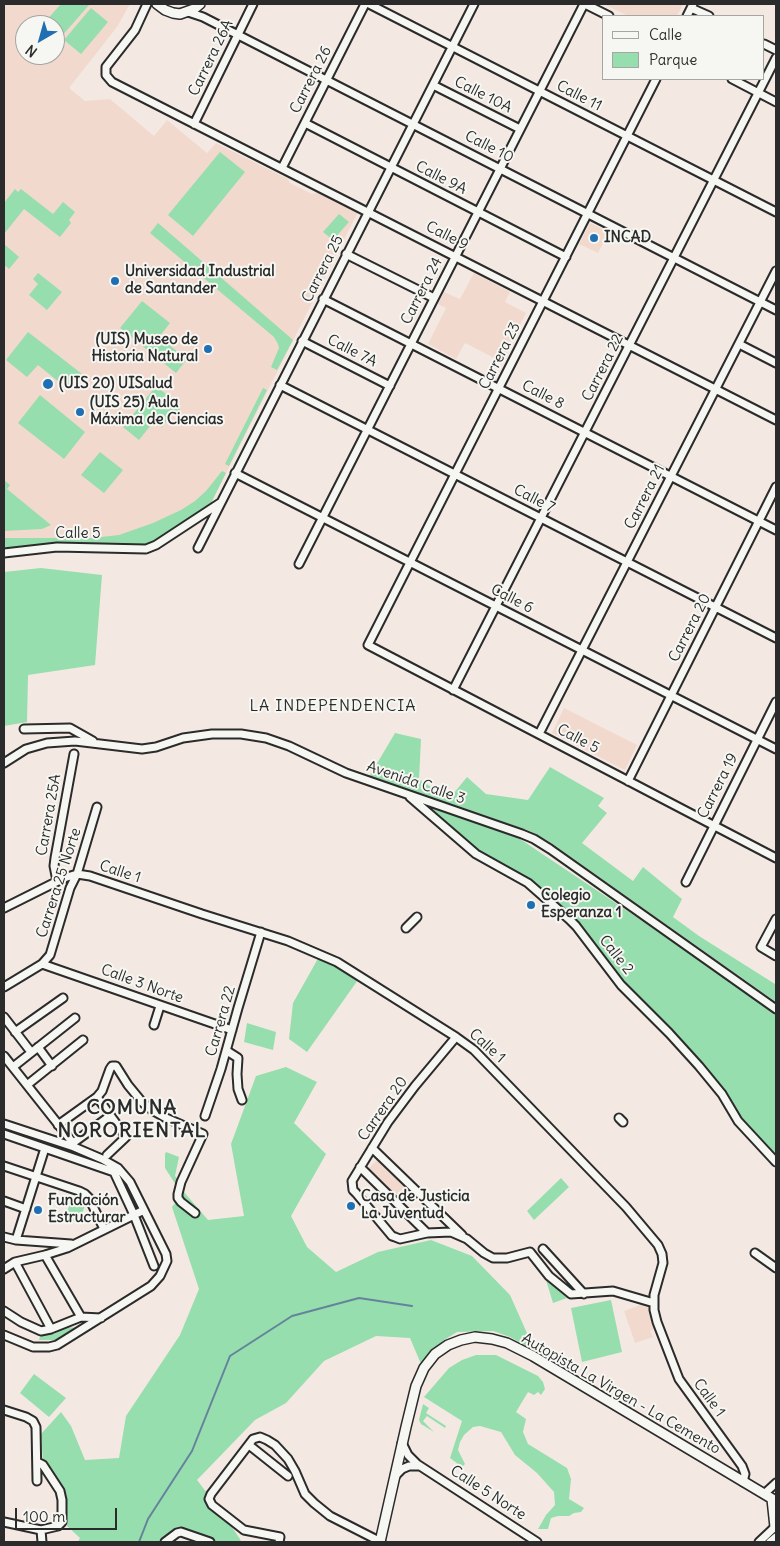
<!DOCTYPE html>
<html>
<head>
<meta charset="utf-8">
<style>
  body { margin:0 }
  #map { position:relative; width:780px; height:1546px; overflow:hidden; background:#f4e9e2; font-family:Delius,sans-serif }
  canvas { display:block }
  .frame { position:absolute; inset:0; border:5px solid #2b2b2b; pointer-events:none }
  .legend { position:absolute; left:602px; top:15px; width:162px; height:65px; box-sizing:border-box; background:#f6f6f2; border:1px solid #a5a5a2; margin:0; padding:6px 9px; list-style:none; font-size:15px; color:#2b2b2b }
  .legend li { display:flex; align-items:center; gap:10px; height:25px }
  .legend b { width:25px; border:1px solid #a5a5a2 }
  .north { position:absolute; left:15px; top:15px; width:50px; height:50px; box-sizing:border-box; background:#f6f6f2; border:1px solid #a5a5a2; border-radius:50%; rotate:218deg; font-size:14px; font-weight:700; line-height:20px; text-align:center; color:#2b2b2b }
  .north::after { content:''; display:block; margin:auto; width:18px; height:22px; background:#1f6fb2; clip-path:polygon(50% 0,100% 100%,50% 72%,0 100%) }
  .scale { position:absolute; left:15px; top:1508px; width:102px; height:22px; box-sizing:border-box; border:2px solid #2b2b2b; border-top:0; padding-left:6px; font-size:15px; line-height:18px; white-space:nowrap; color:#2b2b2b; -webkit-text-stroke:4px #f6f6f2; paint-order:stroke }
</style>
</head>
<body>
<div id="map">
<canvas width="780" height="1546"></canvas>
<div class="frame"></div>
<ul class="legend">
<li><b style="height:6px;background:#f6f6f2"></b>Calle</li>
<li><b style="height:14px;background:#96dead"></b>Parque</li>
</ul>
<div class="north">N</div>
<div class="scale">100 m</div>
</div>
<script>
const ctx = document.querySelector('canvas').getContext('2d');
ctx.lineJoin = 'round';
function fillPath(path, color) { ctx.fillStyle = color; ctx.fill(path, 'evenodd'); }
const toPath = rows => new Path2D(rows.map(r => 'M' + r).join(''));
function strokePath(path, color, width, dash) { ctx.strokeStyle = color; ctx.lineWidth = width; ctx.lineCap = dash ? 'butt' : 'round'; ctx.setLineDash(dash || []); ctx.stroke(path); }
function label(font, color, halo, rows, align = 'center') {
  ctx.font = font + ' Delius,sans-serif'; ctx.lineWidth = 4; ctx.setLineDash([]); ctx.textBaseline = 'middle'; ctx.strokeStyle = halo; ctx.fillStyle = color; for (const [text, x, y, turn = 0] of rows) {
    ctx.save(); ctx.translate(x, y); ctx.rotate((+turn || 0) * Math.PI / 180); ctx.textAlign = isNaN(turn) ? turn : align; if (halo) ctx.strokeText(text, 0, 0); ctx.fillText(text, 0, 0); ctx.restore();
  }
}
fillPath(toPath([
  [4,4,130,4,117,27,69,88,85,101,110,99,154,136,167,120,207,153,216,143,288,179,290,183,312,194,319,192,358,212,211,503,145,547,4,551],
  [25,25,55,25,55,55,25,55],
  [604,4,683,4,677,16,628,16],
  [590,223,609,232,598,253,579,244],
  [474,273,510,292,505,302,526,313,502,362,465,343,456,359,428,344,446,308,438,304,444,292,460,299],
  [564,708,637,745,625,770,552,733],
  [381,1156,408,1184,396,1195,369,1168],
  [648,1302,657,1328,650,1331,653,1337,635,1343,624,1311]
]), '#f2d9ce');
fillPath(toPath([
  [61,4,87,4,89,5,61,37,55,32,55,25,47,25,44,23],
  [91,8,108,22,81,54,64,40],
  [220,152,245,172,193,236,168,215],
  [15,189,18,192,21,189,53,214,63,202,75,212,69,220,71,223,60,237,24,209,4,234,4,203],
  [339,214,349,222,333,240,323,232],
  [158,223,293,340,277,370,271,367,279,348,278,344,274,337,150,233],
  [4,244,19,257,9,269,6,266,4,268],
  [38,273,62,292,47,310,29,295,38,284,33,279],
  [142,301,170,323,159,337,187,359,176,373,120,328],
  [28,332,82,374,69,390,38,365,27,377,6,360],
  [156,386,176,402,174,405,180,409,174,416,172,414,162,427,154,421,139,440,123,427],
  [263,388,267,390,229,466,225,464],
  [40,395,85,432,64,459,18,423],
  [100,452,123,470,104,493,81,475],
  [222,471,226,473,211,503,145,547,4,551,4,538,92,538,119,535,153,523,181,510,195,501,206,491],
  [4,480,10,485,7,489,51,525,42,529,4,531],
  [41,568,102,575,95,665,28,675,27,722,4,726,4,572],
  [395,733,421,739,419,779,449,799,467,777,486,794,528,800,550,767,604,798,598,806,607,813,582,843,633,881,643,867,682,899,673,917,699,936,775,984,776,985,776,1002,548,841,530,831,369,777],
  [420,803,520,839,641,920,776,1015,776,1156,771,1152,741,1117,725,1089,679,1037,658,1018,631,990,611,966,585,929,542,889,529,879,479,852],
  [320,955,360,977,307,1052,289,1039,293,1003],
  [247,1023,276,1032,273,1050,244,1042],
  [286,1067,317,1082,294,1123,326,1154,291,1216,307,1247,336,1272,378,1252,431,1240,472,1256,510,1295,535,1351,510,1337,493,1331,457,1332,444,1340,432,1351,421,1364,410,1338,376,1336,324,1361,286,1403,255,1420,197,1480,220,1510,240,1539,241,1542,193,1542,180,1531,167,1542,78,1542,80,1538,67,1526,67,1507,60,1481,43,1461,41,1434,61,1412,71,1426,85,1460,119,1458,126,1416,180,1335,199,1289,172,1207,184,1192,208,1220,244,1216,231,1144,256,1076],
  [166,1152,179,1157,175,1176,179,1181,176,1185,165,1168,165,1154],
  [561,1178,569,1187,534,1220,527,1211],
  [73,1197,87,1201,78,1223,64,1218],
  [546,1280,567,1298,553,1303],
  [611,1300,622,1352,582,1362,571,1308],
  [67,1327,78,1328,59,1340,39,1340,41,1333,48,1332,54,1334],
  [476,1355,496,1355,538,1376,543,1382,545,1389,541,1395,538,1392,534,1395,528,1392,516,1412,526,1419,523,1432,528,1444,567,1468,571,1479,569,1499,584,1508,581,1512,574,1513,569,1516,558,1516,551,1518,548,1529,538,1529,546,1515,555,1505,554,1492,537,1473,515,1455,501,1432,480,1426,473,1427,464,1435,460,1442,458,1450,465,1464,462,1467,450,1458,462,1421,424,1397,449,1368,462,1360],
  [34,1374,66,1398,49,1417,20,1393],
  [423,1404,429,1408,426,1413,446,1426,445,1428,427,1416,423,1421,434,1432,421,1424,419,1420]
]), '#96dead');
strokePath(toPath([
  [139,1542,148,1519,192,1451,230,1356,292,1316,359,1298,412,1306]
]), '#65839c', 2);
const minor = toPath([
  [147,4,135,30,106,67,106,75,112,82,776,420],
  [369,4,776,212],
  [585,4,609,16],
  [691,8,709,16],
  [188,12,203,17,776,310],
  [687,16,693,4],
  [764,44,776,50],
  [656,79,368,645,776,858],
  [732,79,776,102],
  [433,85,520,129],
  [305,123,566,257],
  [194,124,253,4],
  [282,168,365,4],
  [346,254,434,298],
  [323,299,776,530],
  [302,341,390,386],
  [739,344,776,363],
  [280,385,776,638],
  [235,473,776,749],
  [198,548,474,4],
  [4,553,57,547,146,549,156,545,220,503],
  [299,564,584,4],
  [453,690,776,58],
  [24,729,70,728,93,741],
  [539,734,776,271],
  [4,763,26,749,47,743,75,741,142,749,156,747,183,738,212,734,241,734,266,738,289,746,346,773,522,834,534,839,550,849,776,1009],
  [628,781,776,487],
  [410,797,476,854,528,883,569,919,576,926,621,985,669,1033,699,1066,722,1094,738,1121,776,1162],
  [57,881,54,866,55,858,74,754],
  [686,882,776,702],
  [4,908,64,878,77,874,90,876,202,914,288,941,337,962,456,1037,474,1050,626,1207,658,1245,662,1254,663,1263,654,1295,654,1310,657,1322,679,1379,742,1466,745,1474,743,1482],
  [776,919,761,947,776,956],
  [406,928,417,917],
  [42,964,232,1030],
  [4,987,42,964,50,955,70,888,77,874,97,807],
  [4,1017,31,1052],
  [154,1025,160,1006],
  [15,1032,63,998],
  [456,1037,415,1086,388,1122,352,1181,353,1190,356,1193,392,1236,395,1237,400,1239,427,1233,451,1232,467,1239,484,1253,493,1258,507,1258,530,1252,549,1276,571,1294,613,1291,654,1303],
  [38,1047,52,1066],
  [227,1051,238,1058,237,1074,238,1089,242,1100],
  [4,1056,73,1143,74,1147],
  [13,1067,75,1018],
  [27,1085,83,1040],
  [97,1097,126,1137,107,1155],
  [205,1116,221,1069,238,1008,261,932],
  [619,1118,623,1122],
  [4,1124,74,1147,102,1159,118,1168,130,1182,166,1254,167,1261,160,1276,151,1286,57,1345,49,1347,33,1347,4,1335],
  [58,1125,97,1097,102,1091,110,1069,112,1066,116,1066,128,1085,142,1102,152,1110,166,1118,203,1134,181,1182,178,1194,178,1198,181,1202,195,1213],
  [4,1134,114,1172,134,1215,154,1266],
  [73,1143,110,1116],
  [372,1148,462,1235],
  [4,1166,79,1191,85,1194,89,1198,104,1229],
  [360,1167,427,1233],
  [4,1201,26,1209],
  [4,1237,16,1240,71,1244],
  [16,1240,45,1148],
  [543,1249,584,1294],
  [755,1253,776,1268],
  [45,1255,81,1317],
  [15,1262,51,1329],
  [4,1269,15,1262,45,1255,67,1248,144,1210],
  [4,1311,21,1322,41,1331,51,1329,81,1317,101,1318],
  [4,1410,26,1417,33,1421,36,1427,37,1481],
  [402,1443,408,1455,417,1464,537,1542],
  [249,1445,288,1476],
  [395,1476,402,1469,409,1466,420,1466],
  [764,1494,776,1483],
  [4,1522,41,1530,58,1526,62,1522,62,1500,60,1491,43,1465,37,1462],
  [41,1530,42,1542],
  [165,1542,177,1533,181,1532,210,1542],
  [279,1542,280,1537,244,1530,212,1505,209,1499,211,1494,253,1439,260,1437,267,1440,275,1445,288,1459,295,1471,305,1494,314,1503,330,1516,381,1542],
  [759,1542,776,1526],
  [770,1542,776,1537]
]);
const major = toPath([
  [157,4,165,10,173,13,180,14,194,9,200,4],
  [772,1499,775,1527],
  [380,1542,406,1427,416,1386,424,1368,435,1354,448,1345,461,1340,475,1337,492,1339,507,1343,533,1356,776,1501]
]);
strokePath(minor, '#2b2b2b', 11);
strokePath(major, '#2b2b2b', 12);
strokePath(minor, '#f6f6f2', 7);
strokePath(major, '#f6f6f2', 9);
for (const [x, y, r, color] of [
  [594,238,5,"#1f6fb2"],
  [115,281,5,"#1f6fb2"],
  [208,349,5,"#1f6fb2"],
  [48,384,6,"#1f6fb2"],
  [80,412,5,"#1f6fb2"],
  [531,905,5,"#1f6fb2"],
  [351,1206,5,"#1f6fb2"],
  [38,1210,5,"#1f6fb2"]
]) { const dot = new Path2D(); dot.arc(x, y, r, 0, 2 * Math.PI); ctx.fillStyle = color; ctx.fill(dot); strokePath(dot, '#f6f6f2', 2); }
label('15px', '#2b2b2b', '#f6f6f2', [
  ["Carrera 26A",211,58,-64],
  ["Carrera 26",311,80,-63],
  ["Calle 10A",483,95,27],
  ["Calle 11",579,96,27],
  ["Calle 10",489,147,27],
  ["Calle 9A",441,178,27],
  ["Calle 9",447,236,27],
  ["Carrera 25",323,269,-63],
  ["Carrera 24",422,291,-63],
  ["Calle 7A",352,351,27],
  ["Carrera 23",500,356,-63],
  ["Carrera 22",603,368,-63],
  ["Calle 8",543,395,27],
  ["Carrera 21",645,497,-63],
  ["Calle 7",534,499,27],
  ["Calle 5",78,534],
  ["Calle 6",512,599,27],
  ["Carrera 20",690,628,-63],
  ["Calle 5",578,739,28],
  ["Avenida Calle 3",416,783,19],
  ["Carrera 19",718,786,-63],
  ["Carrera 25A",49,815,-80],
  ["Calle 1",120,872,18],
  ["Carrera 25 Norte",59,883,-72],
  ["Calle 2",616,955,52],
  ["Calle 3 Norte",142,984,20],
  ["Carrera 22",221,1021,-74],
  ["Calle 1",487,1046,42],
  ["Carrera 20",383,1109,-55],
  ["Autopista La Virgen - La Cemento",621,1394,30],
  ["Calle 1",709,1398,54],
  ["Calle 5 Norte",488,1493,33]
]);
label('bold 15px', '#2b2b2b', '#f6f6f2', [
  ["INCAD",604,238],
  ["Universidad Industrial",125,272],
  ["de Santander",125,289],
  ["(UIS) Museo de",198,340,"right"],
  ["Historia Natural",198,357,"right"],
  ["(UIS 20) UISalud",59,384],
  ["(UIS 25) Aula",90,403],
  ["Máxima de Ciencias",90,420],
  ["Colegio",541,896],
  ["Esperanza 1",541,913],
  ["Casa de Justicia",361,1197],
  ["La Juventud",361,1214],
  ["Fundación",48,1201],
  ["Estructurar",48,1218]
], 'left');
ctx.letterSpacing = '1px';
label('16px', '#2b2b2b', '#f6f6f2', [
  ["LA INDEPENDENCIA",333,706]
]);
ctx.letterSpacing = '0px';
ctx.letterSpacing = '1px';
label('bold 20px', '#2b2b2b', '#f6f6f2', [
  ["COMUNA",132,1108],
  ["NORORIENTAL",132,1131]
]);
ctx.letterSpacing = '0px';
</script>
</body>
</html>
